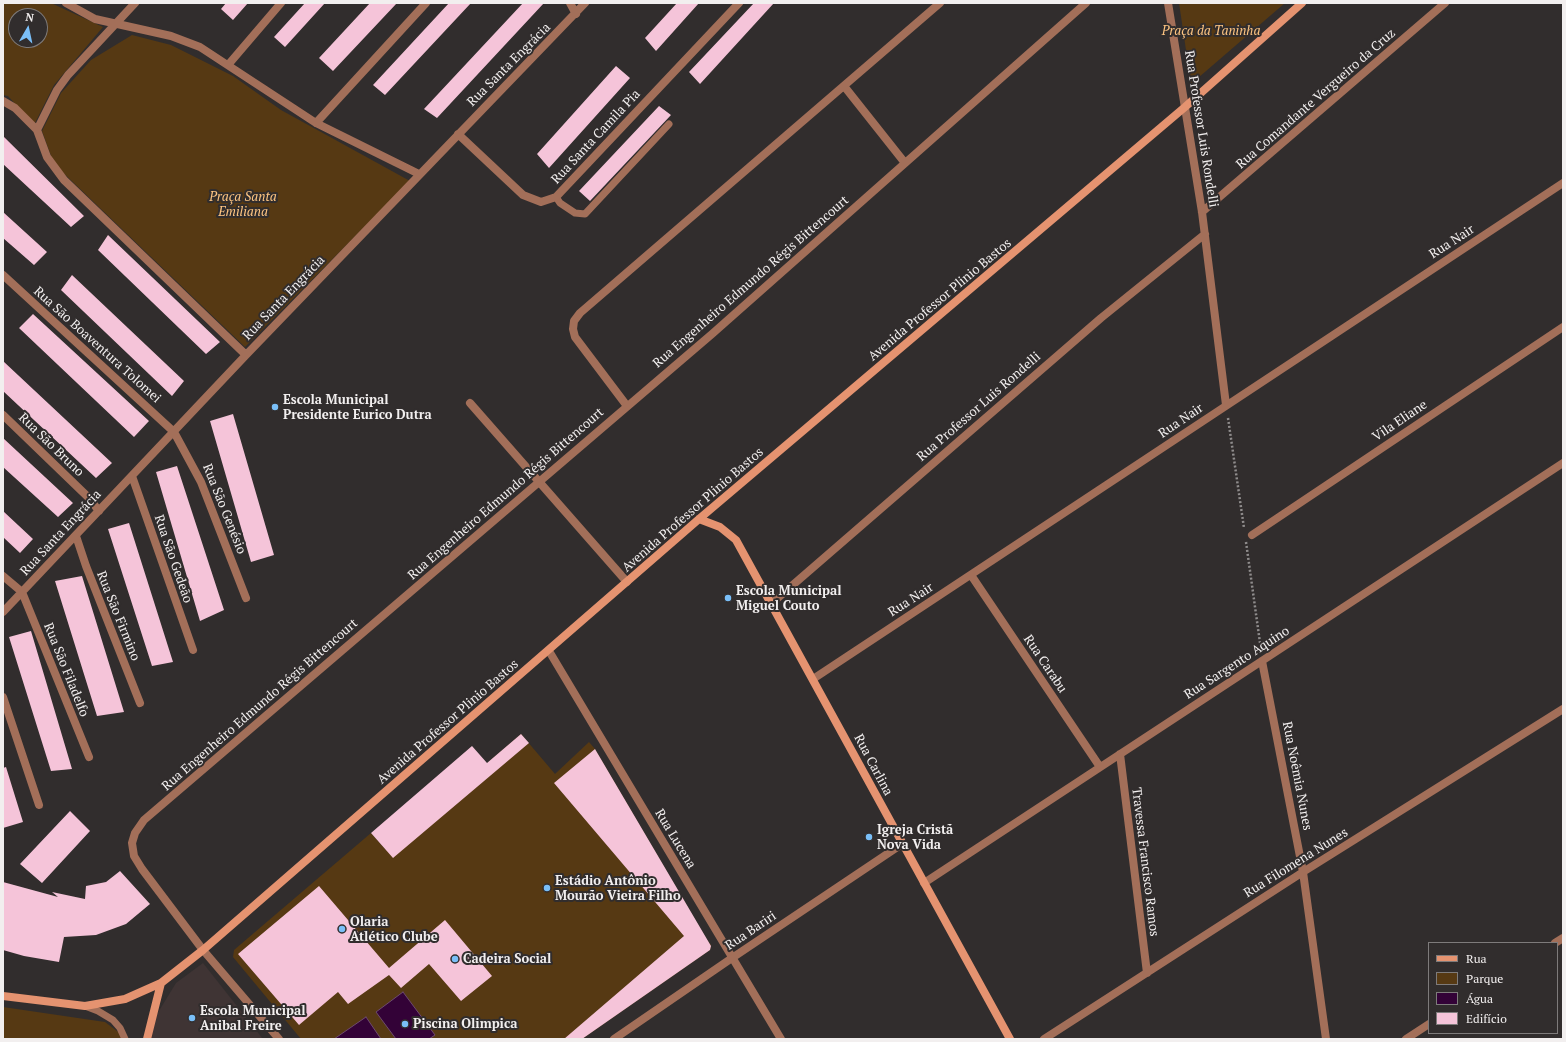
<!DOCTYPE html>
<html>
<head>
<meta charset="utf-8">
<style>
  body { margin:0 }
  #map { position:relative; width:1566px; height:1042px; overflow:hidden; background:#312d2d; font-family:"PT Serif",serif }
  canvas { display:block }
  .frame { position:absolute; inset:0; border:4px solid #f2efef; pointer-events:none }
  .legend { position:absolute; left:1428px; top:942px; width:130px; height:92px; box-sizing:border-box; background:#312d2d; border:1px solid #7e7b7b; margin:0; padding:5px 7px; list-style:none; font-size:12px; color:#f2efef }
  .legend li { display:flex; align-items:center; gap:8px; height:20px }
  .legend b { width:20px; border:1px solid #7e7b7b }
  .north { position:absolute; left:8px; top:8px; width:40px; height:40px; box-sizing:border-box; background:#312d2d; border:1px solid #7e7b7b; border-radius:50%; rotate:9deg; font-size:11px; font-weight:700; line-height:16px; text-align:center; color:#f2efef }
  .north::after { content:''; display:block; margin:auto; width:14px; height:18px; background:#7abff8; clip-path:polygon(50% 0,100% 100%,50% 72%,0 100%) }
</style>
</head>
<body>
<div id="map">
<canvas width="1566" height="1042"></canvas>
<div class="frame"></div>
<ul class="legend">
<li><b style="height:5px;background:#e59370"></b>Rua</li>
<li><b style="height:11px;background:#563913"></b>Parque</li>
<li><b style="height:11px;background:#330237"></b>Água</li>
<li><b style="height:11px;background:#f5c4d9"></b>Edifício</li>
</ul>
<div class="north">N</div>
</div>
<script>
const ctx = document.querySelector('canvas').getContext('2d');
ctx.lineJoin = 'round';
function fillPath(path, color) { ctx.fillStyle = color; ctx.fill(path, 'evenodd'); }
const toPath = rows => new Path2D(rows.map(r => 'M' + r).join(''));
function strokePath(path, color, width, dash) { ctx.strokeStyle = color; ctx.lineWidth = width; ctx.lineCap = dash ? 'butt' : 'round'; ctx.setLineDash(dash || []); ctx.stroke(path); }
function label(font, color, halo, rows, align = 'center') {
  ctx.font = font + ' "PT Serif",serif'; ctx.lineWidth = 4; ctx.setLineDash([]); ctx.textBaseline = 'middle'; ctx.strokeStyle = halo; ctx.fillStyle = color; for (const [text, x, y, turn = 0] of rows) {
    ctx.save(); ctx.translate(x, y); ctx.rotate((+turn || 0) * Math.PI / 180); ctx.textAlign = isNaN(turn) ? turn : align; if (halo) ctx.strokeText(text, 0, 0); ctx.fillText(text, 0, 0); ctx.restore();
  }
}
fillPath(toPath([
  [203,963,263,1039,149,1039,154,1019,176,983]
]), '#3f3434');
fillPath(toPath([
  [3,3,51,3,103,27,54,85,34,125,8,96,3,95],
  [16,16,40,16,40,40,16,40],
  [1179,3,1285,3,1191,84],
  [132,35,171,45,233,76,281,110,410,181,245,347,54,164,42,131,61,93,91,60],
  [521,734,555,774,589,742,595,749,707,940,711,945,710,950,582,1039,301,1039,233,957,234,950,371,833,386,850],
  [3,1007,105,1022,121,1034,122,1039,3,1039]
]), '#563913');
const water = toPath([
  [403,992,435,1035,429,1039,396,1039,376,1012,403,992],
  [366,1017,381,1039,334,1039,366,1017]
]);
fillPath(water, '#330237');
strokePath(water, '#6c496e', 1);
fillPath(toPath([
  [226,3,248,3,233,20,221,9],
  [305,3,325,3,285,47,274,37],
  [370,3,397,3,333,71,319,58],
  [449,3,471,3,385,95,373,85],
  [523,3,544,3,437,118,424,109],
  [677,3,699,3,656,51,645,38],
  [754,3,774,3,700,84,689,72],
  [616,66,630,78,549,168,537,154],
  [659,106,671,115,590,201,579,191],
  [3,136,84,216,71,227,3,164],
  [3,212,47,252,34,265,3,238],
  [108,235,220,342,206,354,98,250],
  [72,275,184,381,172,396,61,290],
  [33,314,149,421,134,437,19,328],
  [3,361,112,463,96,478,3,391],
  [233,414,274,555,251,562,210,421],
  [3,438,73,503,58,517,3,467],
  [177,466,224,610,200,621,156,472],
  [3,511,33,539,20,553,3,537],
  [129,523,173,662,152,666,108,529],
  [82,576,124,712,97,716,55,581],
  [31,631,72,769,51,771,9,637],
  [521,734,529,743,393,858,371,833,472,746,487,763],
  [595,749,711,946,710,950,582,1039,564,1039,684,936,554,783],
  [6,767,23,822,3,828,3,768],
  [70,811,90,831,42,883,20,864],
  [120,871,150,904,126,924,96,935,64,937,59,962,24,956,3,950,3,882,58,897,52,892,85,899,86,886,106,882],
  [319,886,389,968,445,920,492,976,461,1001,429,964,401,988,389,975,348,1004,338,992,299,1025,238,954]
]), '#f5c4d9');
strokePath(toPath([
  [1228,418,1244,528],
  [1246,542,1261,650]
]), '#8f8c8c', 2.5, [2, 2]);
strokePath(toPath([
  [556,197,560,203,575,213,585,214,669,124],
  [85,1006,98,1011,113,1020,120,1028,125,1039]
]), '#a36f59', 7);
strokePath(toPath([
  [66,3,95,19,171,36,200,47,316,123,419,174],
  [570,3,576,14],
  [1168,3,1202,212,1226,405],
  [228,65,281,3],
  [844,86,905,163],
  [3,101,15,108,37,130,47,157,64,180,246,355],
  [316,123,426,3],
  [37,130,57,90,68,75,135,3],
  [458,134,523,195,541,202,556,197,739,3],
  [1202,212,1445,3],
  [3,275,174,432,201,482,246,598],
  [470,403,627,582],
  [627,406,575,337,573,329,574,321,580,313,940,3],
  [3,415,89,498,99,511],
  [132,476,193,650],
  [1252,535,1563,327],
  [76,536,86,566,140,703],
  [971,575,1100,767],
  [3,576,22,592,89,757],
  [772,603,1101,318,1205,234],
  [3,612,246,355,585,3],
  [549,651,781,1039],
  [1262,661,1303,872,1326,1039],
  [813,679,1563,183],
  [3,697,39,805],
  [1120,754,1147,973],
  [924,883,1563,463],
  [1555,943,1563,938],
  [279,1039,203,950,142,869,134,856,132,843,135,833,144,820,712,334,1086,3],
  [614,1039,732,958,902,844],
  [1044,1039,1303,872,1563,709],
  [1406,1039,1429,1024]
]), '#a36f59', 8);
strokePath(toPath([
  [699,519,720,527,736,540,1010,1039],
  [3,996,85,1006,125,999,161,983,203,950,699,519,1185,107,1302,3],
  [147,1039,161,983]
]), '#e59370', 8);
for (const [x, y, r, color] of [
  [275,407,4,"#7abff8"],
  [728,598,4,"#7abff8"],
  [869,837,4,"#7abff8"],
  [547,888,4,"#7abff8"],
  [342,929,4,"#7abff8"],
  [455,959,4,"#7abff8"],
  [192,1018,4,"#7abff8"],
  [405,1024,4,"#7abff8"]
]) { const dot = new Path2D(); dot.arc(x, y, r, 0, 2 * Math.PI); ctx.fillStyle = color; ctx.fill(dot); strokePath(dot, '#312d2d', 1.5); }
label('italic 13px', '#fec582', '#312d2d', [
  ["Praça da Taninha",1211,31],
  ["Praça Santa",243,197],
  ["Emiliana",243,212]
]);
label('13px', '#f2efef', '#312d2d', [
  ["Rua Santa Engrácia",509,65,-45],
  ["Rua Comandante Vergueiro da Cruz",1316,99,-41],
  ["Rua Professor Luis Rondelli",1201,129,81],
  ["Rua Santa Camila Pia",596,137,-47],
  ["Rua Nair",1452,242,-33],
  ["Rua Engenheiro Edmundo Régis Bittencourt",751,282,-41],
  ["Rua Santa Engrácia",284,298,-46],
  ["Avenida Professor Plinio Bastos",940,300,-40],
  ["Rua São Boaventura Tolomei",97,345,42],
  ["Rua Professor Luis Rondelli",979,407,-41],
  ["Rua Nair",1181,421,-34],
  ["Vila Eliane",1400,421,-34],
  ["Rua São Bruno",51,445,44],
  ["Rua Engenheiro Edmundo Régis Bittencourt",506,494,-41],
  ["Rua São Genésio",224,509,68],
  ["Avenida Professor Plinio Bastos",693,510,-41],
  ["Rua Santa Engrácia",61,533,-47],
  ["Rua São Gedeão",173,559,71],
  ["Rua Nair",911,600,-33],
  ["Rua São Firmino",118,616,68],
  ["Rua Sargento Aquino",1237,663,-33],
  ["Rua Carabu",1045,664,56],
  ["Rua São Filadelfo",66,670,68],
  ["Rua Engenheiro Edmundo Régis Bittencourt",260,705,-41],
  ["Avenida Professor Plinio Bastos",448,722,-41],
  ["Rua Carlina",873,765,62],
  ["Rua Noêmia Nunes",1297,776,79],
  ["Rua Lucena",675,839,59],
  ["Travessa Francisco Ramos",1145,862,83],
  ["Rua Filomena Nunes",1296,863,-32],
  ["Rua Bariri",751,931,-34]
]);
label('bold 13px', '#f2efef', '#312d2d', [
  ["Escola Municipal",283,400],
  ["Presidente Eurico Dutra",283,415],
  ["Escola Municipal",736,591],
  ["Miguel Couto",736,606],
  ["Igreja Cristã",877,830],
  ["Nova Vida",877,845],
  ["Estádio Antônio",555,881],
  ["Mourão Vieira Filho",555,896],
  ["Olaria",350,922],
  ["Atlético Clube",350,937],
  ["Cadeira Social",463,959],
  ["Escola Municipal",200,1011],
  ["Anibal Freire",200,1026],
  ["Piscina Olimpica",413,1024]
], 'left');
</script>
</body>
</html>
